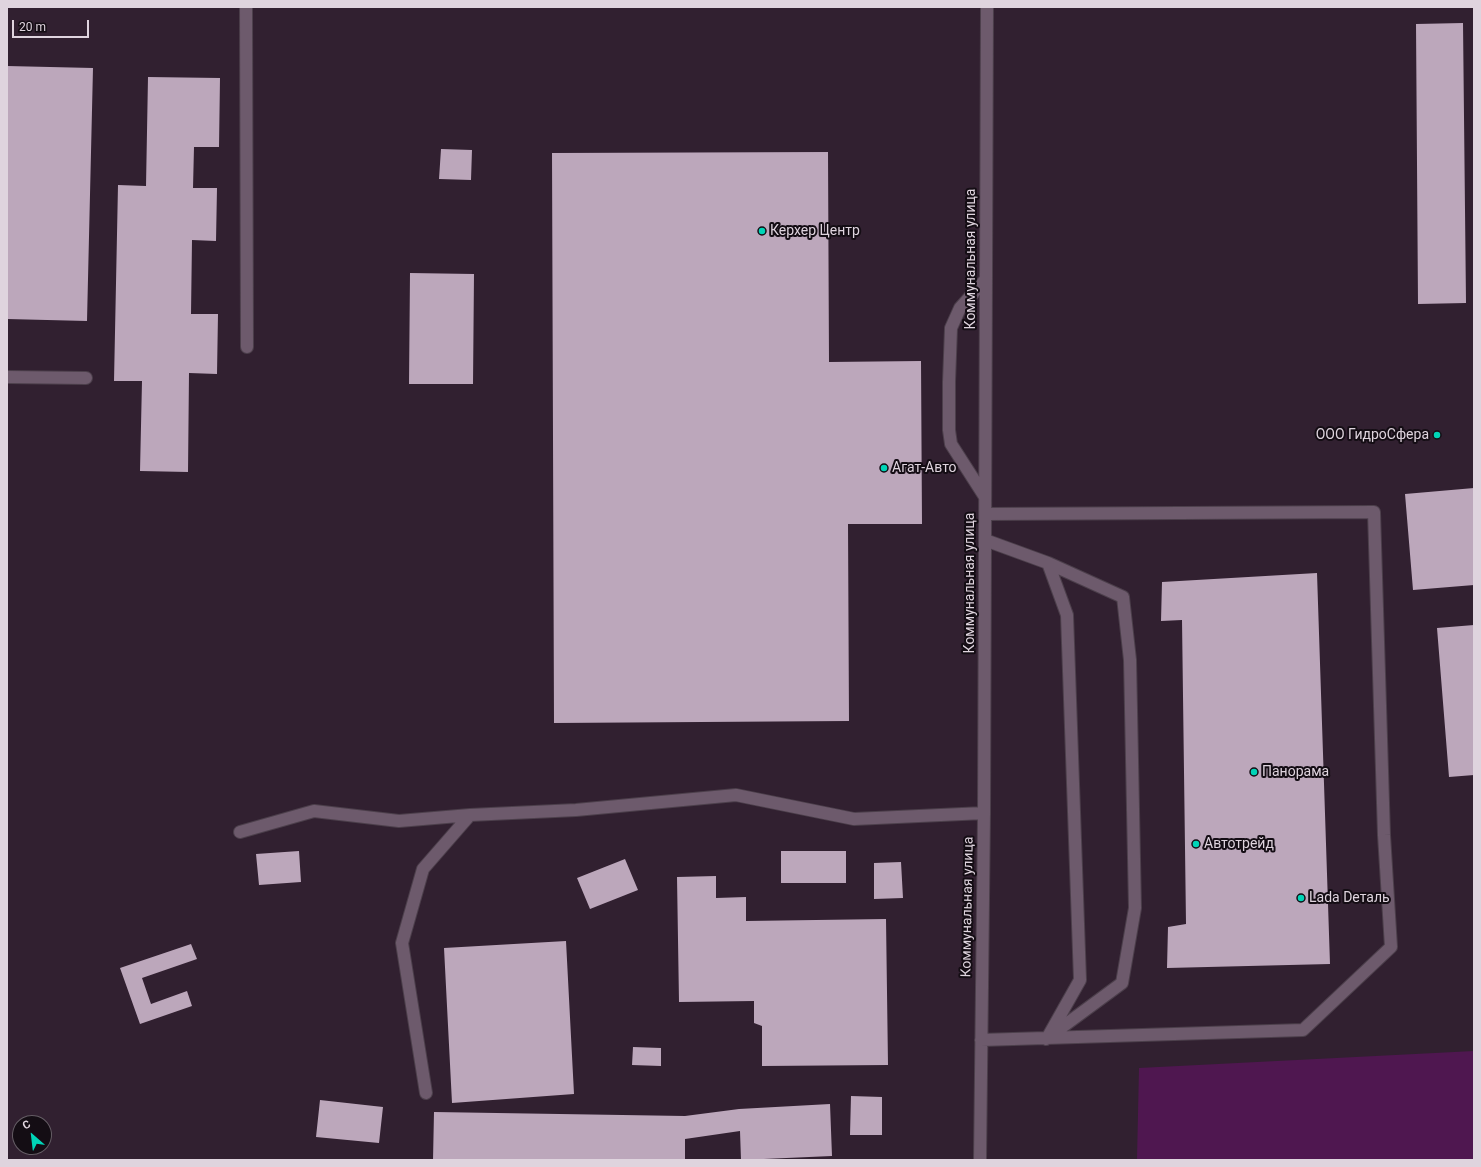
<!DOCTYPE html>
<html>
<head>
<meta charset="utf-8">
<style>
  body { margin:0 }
  #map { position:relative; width:1481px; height:1167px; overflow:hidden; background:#312030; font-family:Roboto,sans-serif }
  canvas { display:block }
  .frame { position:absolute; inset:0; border:8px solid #dfd4de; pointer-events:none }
  .north { position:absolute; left:12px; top:1115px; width:40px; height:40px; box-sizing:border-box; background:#140d14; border:1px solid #655d65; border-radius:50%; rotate:332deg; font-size:11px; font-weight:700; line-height:16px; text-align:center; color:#dfd4de }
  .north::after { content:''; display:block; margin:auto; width:14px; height:18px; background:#00d5b7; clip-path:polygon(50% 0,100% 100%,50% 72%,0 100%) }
  .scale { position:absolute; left:12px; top:20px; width:77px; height:18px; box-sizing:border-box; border:2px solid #dfd4de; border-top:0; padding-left:5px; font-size:12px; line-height:14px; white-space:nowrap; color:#dfd4de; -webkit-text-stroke:3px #140d14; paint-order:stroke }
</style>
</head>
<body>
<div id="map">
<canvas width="1481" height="1167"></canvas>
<div class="frame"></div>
<div class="north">С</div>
<div class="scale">20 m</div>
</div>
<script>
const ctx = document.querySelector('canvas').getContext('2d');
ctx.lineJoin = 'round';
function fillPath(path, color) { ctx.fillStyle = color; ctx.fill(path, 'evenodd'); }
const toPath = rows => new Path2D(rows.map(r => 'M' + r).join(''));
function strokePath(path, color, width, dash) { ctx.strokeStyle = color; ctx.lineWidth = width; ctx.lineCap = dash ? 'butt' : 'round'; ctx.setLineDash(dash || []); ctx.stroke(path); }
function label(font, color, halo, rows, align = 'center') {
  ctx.font = font + ' Roboto,sans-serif'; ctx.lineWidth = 4; ctx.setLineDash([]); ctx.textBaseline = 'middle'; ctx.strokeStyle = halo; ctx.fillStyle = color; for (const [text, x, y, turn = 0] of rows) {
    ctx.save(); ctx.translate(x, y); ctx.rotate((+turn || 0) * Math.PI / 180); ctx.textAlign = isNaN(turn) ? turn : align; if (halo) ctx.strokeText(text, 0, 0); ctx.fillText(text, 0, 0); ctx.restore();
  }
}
fillPath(toPath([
  [1474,1051,1474,1160,1137,1160,1139,1068]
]), '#4f1750');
fillPath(toPath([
  [1463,23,1466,303,1418,304,1416,24],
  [7,66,93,68,87,321,7,319],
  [148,77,220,78,219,147,194,147,193,188,217,188,216,241,192,240,191,314,218,314,217,374,189,373,188,472,140,471,142,381,114,381,118,185,146,186],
  [441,149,472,150,471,180,439,179],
  [828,152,829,362,921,361,922,524,848,524,849,721,554,723,552,153],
  [410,273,474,274,473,384,409,384],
  [1474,488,1474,585,1413,590,1405,494],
  [1317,573,1330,964,1167,968,1168,927,1186,924,1182,620,1161,621,1162,582],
  [1474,625,1474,775,1449,777,1437,628],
  [299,851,301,882,259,885,256,854],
  [781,851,846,851,846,883,781,883],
  [625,859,638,890,590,909,577,878],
  [901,862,903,898,874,899,874,863],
  [716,876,716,898,746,897,746,921,886,919,888,1065,762,1066,762,1026,754,1023,754,1001,679,1002,677,877],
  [566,941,574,1094,452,1103,444,948],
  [191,944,197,959,142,978,151,1004,187,991,192,1006,140,1024,120,968],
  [633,1047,661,1048,661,1066,632,1065],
  [851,1096,882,1097,882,1135,850,1135],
  [320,1100,383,1107,379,1143,316,1137],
  [830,1104,832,1156,741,1160,740,1131,685,1139,685,1160,433,1160,434,1112,685,1116,739,1109]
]), '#bca7bb');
const minor = toPath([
  [246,7,247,347],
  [7,377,86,378],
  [985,497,951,444,949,430,949,382,951,328,960,308,986,279],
  [985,540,1048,563,1123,597,1130,660,1135,908,1122,983,1046,1039],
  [1048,563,1067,615,1080,980,1049,1035],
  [240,832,314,811,399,821,470,815],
  [981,1040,1303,1030,1391,947,1384,835,1374,512,985,514],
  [426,1093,402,943,423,869,470,815,576,810,736,795,854,819,984,813],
  [980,1160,984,813,987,7]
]);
strokePath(minor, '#4c3f4b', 14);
strokePath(minor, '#6d5a6c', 12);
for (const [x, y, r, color] of [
  [762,231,4,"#00d5b7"],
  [1437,435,4,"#00d5b7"],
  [884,468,4,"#00d5b7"],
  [1254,772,4,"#00d5b7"],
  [1196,844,4,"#00d5b7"],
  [1301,898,4,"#00d5b7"]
]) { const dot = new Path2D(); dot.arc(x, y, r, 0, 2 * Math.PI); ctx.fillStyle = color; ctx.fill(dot); strokePath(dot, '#140d14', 1.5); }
label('14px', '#dfd4de', '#140d14', [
  ["Керхер Центр",770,231],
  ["ООО ГидроСфера",1429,435,"right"],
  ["Агат-Авто",892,468],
  ["Панорама",1262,772],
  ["Автотрейд",1204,844],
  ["Lada Dеталь",1309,898]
], 'left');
label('14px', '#dfd4de', '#140d14', [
  ["Коммунальная улица",971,259,-90],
  ["Коммунальная улица",970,583,-90],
  ["Коммунальная улица",968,907,-89]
]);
</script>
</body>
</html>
